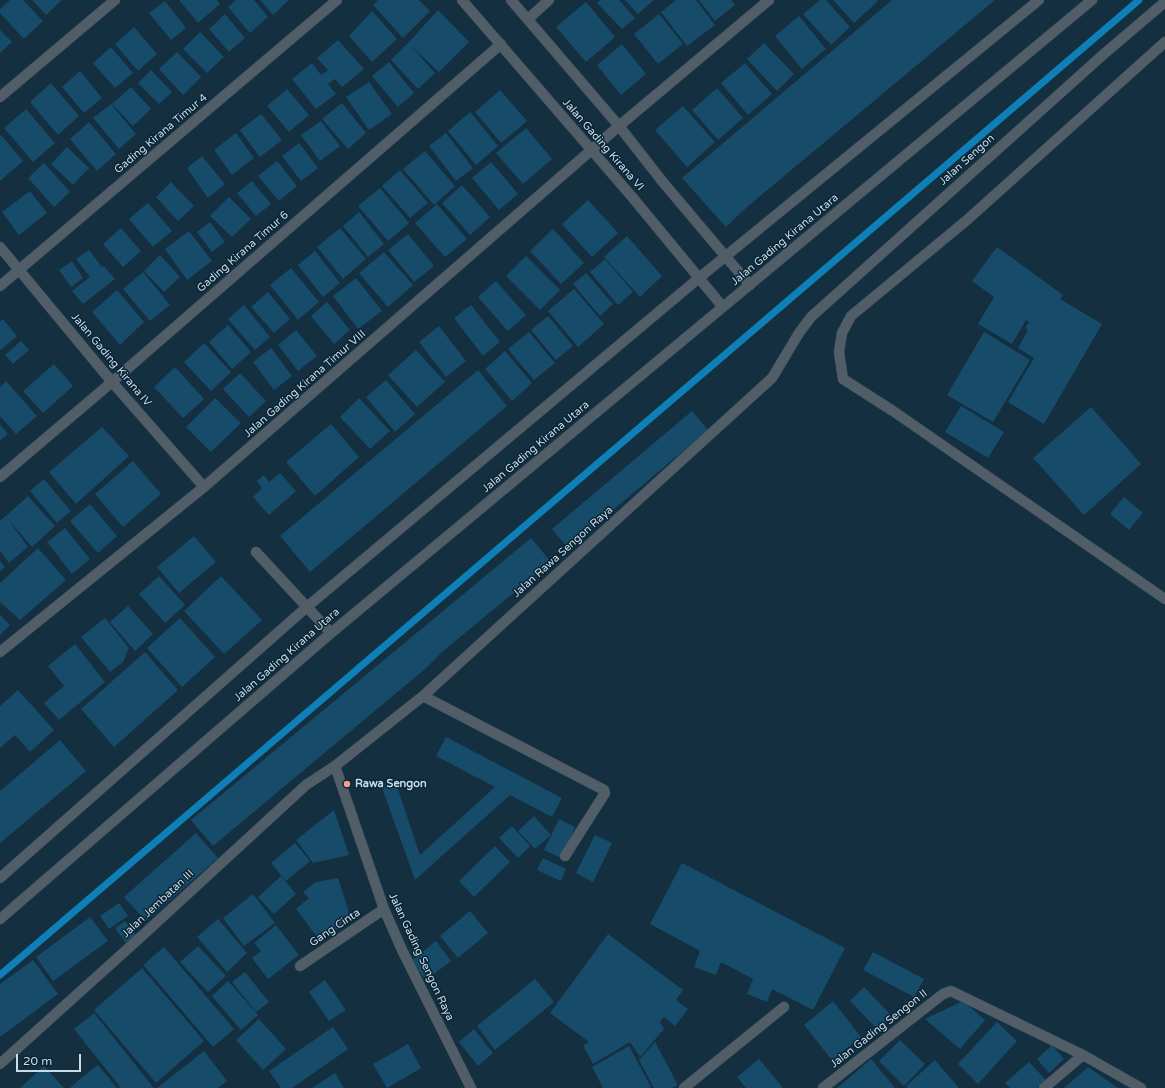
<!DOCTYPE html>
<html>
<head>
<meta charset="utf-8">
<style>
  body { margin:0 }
  #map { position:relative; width:1165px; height:1088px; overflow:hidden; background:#142f40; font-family:"Varela Round",sans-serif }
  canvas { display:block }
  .scale { position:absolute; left:16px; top:1054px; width:65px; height:18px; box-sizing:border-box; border:2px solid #cbdbe6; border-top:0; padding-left:5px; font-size:12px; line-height:14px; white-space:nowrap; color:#cbdbe6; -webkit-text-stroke:3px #092536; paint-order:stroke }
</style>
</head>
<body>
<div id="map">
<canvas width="1165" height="1088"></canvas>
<div class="scale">20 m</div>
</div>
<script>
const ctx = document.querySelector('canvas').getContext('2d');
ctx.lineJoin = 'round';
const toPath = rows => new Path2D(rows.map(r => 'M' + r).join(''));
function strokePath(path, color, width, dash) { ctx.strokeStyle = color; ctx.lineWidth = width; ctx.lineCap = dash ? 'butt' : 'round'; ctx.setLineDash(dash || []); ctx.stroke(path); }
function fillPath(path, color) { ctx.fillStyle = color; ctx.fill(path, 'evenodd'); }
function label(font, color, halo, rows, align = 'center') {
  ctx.font = font + ' "Varela Round",sans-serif'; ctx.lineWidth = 3; ctx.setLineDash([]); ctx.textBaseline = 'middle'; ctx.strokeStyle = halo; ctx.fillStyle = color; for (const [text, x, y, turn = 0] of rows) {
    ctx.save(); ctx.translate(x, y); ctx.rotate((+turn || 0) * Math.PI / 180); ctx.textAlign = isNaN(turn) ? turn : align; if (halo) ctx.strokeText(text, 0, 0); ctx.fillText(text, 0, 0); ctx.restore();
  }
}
strokePath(toPath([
  [0,975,1139,0]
]), '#0f7fb8', 7);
fillPath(toPath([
  [10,0,23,0,43,21,24,39,0,13,0,9],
  [32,0,62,0,46,15],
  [179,0,217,0,220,4,198,23],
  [236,0,254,0,268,17,250,33,228,7],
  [260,0,289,0,273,15],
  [378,0,419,0,430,11,403,38,373,5],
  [600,0,619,0,635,18,622,29,597,3],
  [625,0,654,0,638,14],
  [676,0,696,0,715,25,687,46,661,12],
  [699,0,731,0,735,5,715,21],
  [820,0,826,0,850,27,831,45,803,14],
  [833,0,877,0,878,1,854,23],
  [892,0,995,0,747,207,726,227,682,178],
  [165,1,186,28,171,40,149,13],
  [586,2,615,37,586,62,556,27],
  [438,10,469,42,439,72,411,46,435,73,418,89,391,60,408,43],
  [372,11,397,39,372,62,349,36],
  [225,14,245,38,229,52,209,29],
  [659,14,683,44,658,64,634,34],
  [799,16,826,49,802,69,775,36],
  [134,27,157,54,138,71,115,44],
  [0,30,12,42,0,53],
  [200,32,224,57,207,73,183,49],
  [338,40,364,69,342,87,335,79,328,84,336,94,316,109,292,79,312,63,321,75,328,70,317,58],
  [764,43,794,74,777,91,747,59],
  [622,44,646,74,621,95,597,65],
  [111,47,133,73,115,88,93,63],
  [177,52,201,77,183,95,159,69],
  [389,62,414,93,398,107,372,76],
  [745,63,772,94,748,115,721,83],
  [151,70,172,92,159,104,138,83],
  [80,71,102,98,84,113,62,87],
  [369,82,392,114,369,130,346,97],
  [51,83,79,116,58,135,30,102],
  [131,87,151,109,133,126,112,104],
  [717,88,743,118,718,140,692,110],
  [287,89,309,115,289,132,267,106],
  [500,90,527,121,501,143,475,112],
  [342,103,366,133,348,149,322,119],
  [111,104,136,134,119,149,93,118],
  [683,106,715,142,687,167,655,130],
  [26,109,55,143,33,162,4,128],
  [470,112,498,146,476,165,448,131],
  [261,114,282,140,260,157,240,130],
  [321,121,340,146,320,161,301,135],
  [89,122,116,154,97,171,70,139],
  [526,128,552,159,523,184,496,153],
  [236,133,254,158,232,175,214,150],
  [446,133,473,168,456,181,429,146],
  [1,135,23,161,0,181,0,136],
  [299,143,318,168,301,181,282,156],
  [67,147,89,168,73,185,51,164],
  [425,151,455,186,434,205,403,169],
  [202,156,225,184,208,198,187,168],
  [277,161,297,186,279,201,258,176],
  [491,162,518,194,499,210,472,178],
  [44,163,70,192,54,207,28,178],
  [400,170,428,203,410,218,382,186],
  [252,181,271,204,256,216,237,193],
  [171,182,194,206,178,221,156,197],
  [462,185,490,217,470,235,442,203],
  [380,188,409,223,388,241,358,206],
  [30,191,47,213,19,235,2,212],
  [229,197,251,219,232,237,210,216],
  [588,200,618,233,592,257,562,224],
  [148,203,172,231,153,247,129,219],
  [437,204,467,239,445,257,415,223],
  [359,212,384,244,368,257,343,226],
  [210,222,225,242,212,252,197,232],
  [121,228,141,251,123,267,103,244],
  [340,228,366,259,343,279,317,247],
  [553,229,584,263,561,284,530,251],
  [189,231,212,261,187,280,165,249],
  [408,234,434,266,414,282,388,250],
  [627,236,662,276,640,297,604,257],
  [997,247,1063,295,1060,299,1102,324,1044,424,1008,402,1034,358,1018,348,1028,330,1025,328,1029,322,1026,320,1012,344,978,324,994,297,972,281],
  [89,250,102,267,104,266,115,279,83,304,72,291,90,277,76,259],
  [315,251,340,283,323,297,298,265],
  [384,252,413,285,388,307,359,273],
  [160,255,180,277,164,292,144,271],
  [526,256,560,290,540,310,506,276],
  [605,259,633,292,618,305,590,272],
  [72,261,83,278,71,287,59,270],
  [291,268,319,302,298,320,270,285],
  [143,272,170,305,150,321,123,289],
  [586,273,613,304,600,316,573,284],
  [356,278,382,311,358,329,333,296],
  [496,281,526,315,508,331,478,297],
  [574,289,604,324,578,347,548,311],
  [117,290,144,322,120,345,92,312],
  [268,292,290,319,274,333,251,307],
  [327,302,350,330,334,344,311,316],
  [244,305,270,337,255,350,228,319],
  [471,305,500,342,483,356,454,318],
  [548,316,573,346,556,360,531,330],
  [3,319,17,336,1,350,0,349,0,322],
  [228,325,251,352,232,369,209,342],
  [439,326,466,361,446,377,419,342],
  [296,330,317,356,298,371,278,345],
  [529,332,555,363,534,380,508,349],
  [984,332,1030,360,993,422,947,395],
  [21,341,29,350,13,364,5,355],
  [204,343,231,372,211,391,184,362],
  [271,348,292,376,274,390,253,362],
  [416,350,445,382,417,407,388,375],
  [505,351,532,383,512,401,485,369],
  [54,364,73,386,43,413,23,391],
  [175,367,204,399,183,418,154,387],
  [478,370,507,406,310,572,280,536],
  [240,373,266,401,249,417,223,389],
  [386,380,415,414,395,432,366,397],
  [6,381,37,416,16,434,0,416,0,387],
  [215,398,241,423,211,452,186,427],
  [359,398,390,431,370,449,340,417],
  [961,406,1004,432,988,458,945,432],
  [1091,407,1141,464,1084,515,1033,458],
  [692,411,708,430,568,548,552,529],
  [0,424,8,434,0,441],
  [331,424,359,457,315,496,286,462],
  [102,427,129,456,76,504,49,472],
  [133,461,161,494,123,527,95,494],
  [280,473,296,491,269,515,253,497,262,488,257,481,264,475,269,482],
  [44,479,71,511,57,523,30,491],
  [28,496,55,526,32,547,8,519,28,547,9,563,0,551,0,521],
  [1124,497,1143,513,1129,530,1110,514],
  [90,504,117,536,98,553,70,521],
  [65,528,90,559,72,574,47,542],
  [194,536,216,562,179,593,157,567],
  [531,538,551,562,442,652,425,669,213,846,191,820],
  [38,548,66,580,20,620,0,602,0,583],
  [0,561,5,567,0,571],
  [159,576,185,605,165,623,139,594],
  [221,576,262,620,224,654,184,611],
  [128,606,153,634,135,651,110,622],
  [0,615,10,625,0,635],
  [105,618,129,648,123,662,110,672,81,637],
  [180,618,215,657,182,687,147,648],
  [75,644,105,682,59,720,44,703,64,686,48,666],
  [145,652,178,690,114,747,81,709],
  [18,690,54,730,30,752,15,735,0,748,0,706],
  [446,737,562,798,552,817,510,795,415,880,381,785,395,780,420,855,495,787,436,756],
  [60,740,86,771,0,843,0,791],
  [334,810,349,855,313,863,296,840],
  [534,816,551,835,535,849,518,831],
  [559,819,575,827,561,858,544,850],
  [512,826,530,846,518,858,499,838],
  [196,833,218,858,146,921,124,897],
  [595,835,612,843,593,882,576,873],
  [295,843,310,861,286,881,271,863],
  [495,846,510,862,474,897,459,881],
  [543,858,566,869,561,881,537,870],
  [682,863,845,948,813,1010,772,989,767,1002,747,994,753,979,721,962,716,975,694,967,700,951,650,924],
  [281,876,296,894,274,914,258,897],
  [338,878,351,919,321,942,296,909,309,898,303,892,316,882],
  [253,894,275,923,244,946,223,918],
  [119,903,128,916,109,929,100,916],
  [470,911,488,933,458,958,440,936],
  [90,917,108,941,53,981,36,957],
  [218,919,247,953,227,972,197,937],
  [125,921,139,939,128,946,115,928],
  [276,925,299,955,268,979,252,958,261,951,254,943],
  [608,934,683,990,676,1000,688,1009,675,1026,664,1017,660,1022,664,1029,640,1057,630,1042,593,1064,583,1046,589,1042,550,1013],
  [436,941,451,961,426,980,411,961],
  [198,946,226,976,208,992,180,962],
  [164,947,234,1029,213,1047,143,965],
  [873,952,924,979,914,997,863,970],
  [33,960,58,994,0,1037,0,984],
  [142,968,204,1041,156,1083,94,1010],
  [245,972,269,1002,256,1012,232,982],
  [535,979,554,1002,495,1050,477,1026],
  [325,980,346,1010,329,1021,309,992],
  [228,981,258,1015,241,1030,212,996],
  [864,987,892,1016,878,1030,850,1001],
  [833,1001,861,1037,832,1060,804,1025],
  [963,1001,985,1020,960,1049,925,1019],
  [94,1013,154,1088,121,1088,74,1029],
  [259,1019,286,1049,263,1070,236,1040],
  [997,1022,1017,1041,978,1084,958,1064],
  [333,1027,348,1049,292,1088,281,1088,269,1071],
  [474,1029,493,1053,478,1066,459,1042],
  [900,1040,925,1064,904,1086,879,1061],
  [655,1042,678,1085,672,1088,654,1088,639,1060],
  [408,1044,421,1068,387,1088,373,1064],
  [1052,1045,1064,1059,1049,1073,1037,1059],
  [629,1046,651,1087,648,1088,603,1088,592,1067],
  [204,1051,227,1081,218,1088,157,1088],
  [759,1059,783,1088,746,1088,737,1077],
  [871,1059,895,1088,837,1088],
  [935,1060,959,1088,908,1088,906,1086],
  [1029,1062,1046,1080,1037,1088,1010,1088,1005,1083],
  [98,1065,117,1088,70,1088,81,1078],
  [44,1066,64,1088,20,1088],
  [1088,1067,1118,1088,1064,1088],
  [335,1073,344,1088,312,1088]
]), '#174b6a');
const service = toPath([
  [1165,42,967,220,851,316,842,333,839,352,843,379,893,411,1165,599],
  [662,181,726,257],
  [633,198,699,278],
  [684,1088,784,1007]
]);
const minor = toPath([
  [462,0,633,198],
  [511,0,619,126,662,181],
  [528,19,549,0],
  [0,97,115,0],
  [0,247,112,382,204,487],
  [726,257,750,285],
  [699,278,723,307],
  [0,286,337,0],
  [0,477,112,382,501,44],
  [256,552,331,633],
  [0,652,204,487,619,126,769,0],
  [423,696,604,790,605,793,565,856],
  [335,766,384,909,402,950,471,1088],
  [0,878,308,606,699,278,1039,0],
  [0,919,331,633,1092,0],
  [300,966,384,909],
  [0,1064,143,935,306,785,335,766,423,696,772,378,799,333,811,317,1105,53,1165,2],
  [823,1088,943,994,951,991,1083,1055,1141,1088],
  [1044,1088,1083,1055]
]);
strokePath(service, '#314b5b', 11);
strokePath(minor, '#314b5b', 11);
strokePath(service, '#525e67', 10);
strokePath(minor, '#525e67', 10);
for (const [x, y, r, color] of [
  [347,784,4,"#f59d8f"]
]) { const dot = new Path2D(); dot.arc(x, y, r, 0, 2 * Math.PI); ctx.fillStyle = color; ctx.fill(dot); strokePath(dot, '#092536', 1.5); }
label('11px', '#cbdbe6', '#092536', [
  ["Gading Kirana Timur 4",161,134,-40],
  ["Jalan Gading Kirana VI",603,145,49],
  ["Jalan Sengon",967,160,-42],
  ["Jalan Gading Kirana Utara",785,240,-40],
  ["Gading Kirana Timur 6",243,252,-41],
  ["Jalan Gading Kirana IV",111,360,50],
  ["Jalan Gading Kirana Timur VIII",305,384,-41],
  ["Jalan Gading Kirana Utara",536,447,-40],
  ["Jalan Rawa Sengon Raya",563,552,-42],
  ["Jalan Gading Kirana Utara",287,655,-41],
  ["Jalan Jembatan III",158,904,-43],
  ["Gang Cinta",335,928,-34],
  ["Jalan Gading Sengon Raya",421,957,65],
  ["Jalan Gading Sengon II",879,1029,-38]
]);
label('bold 11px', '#cbdbe6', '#092536', [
  ["Rawa Sengon",355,784]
], 'left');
</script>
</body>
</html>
